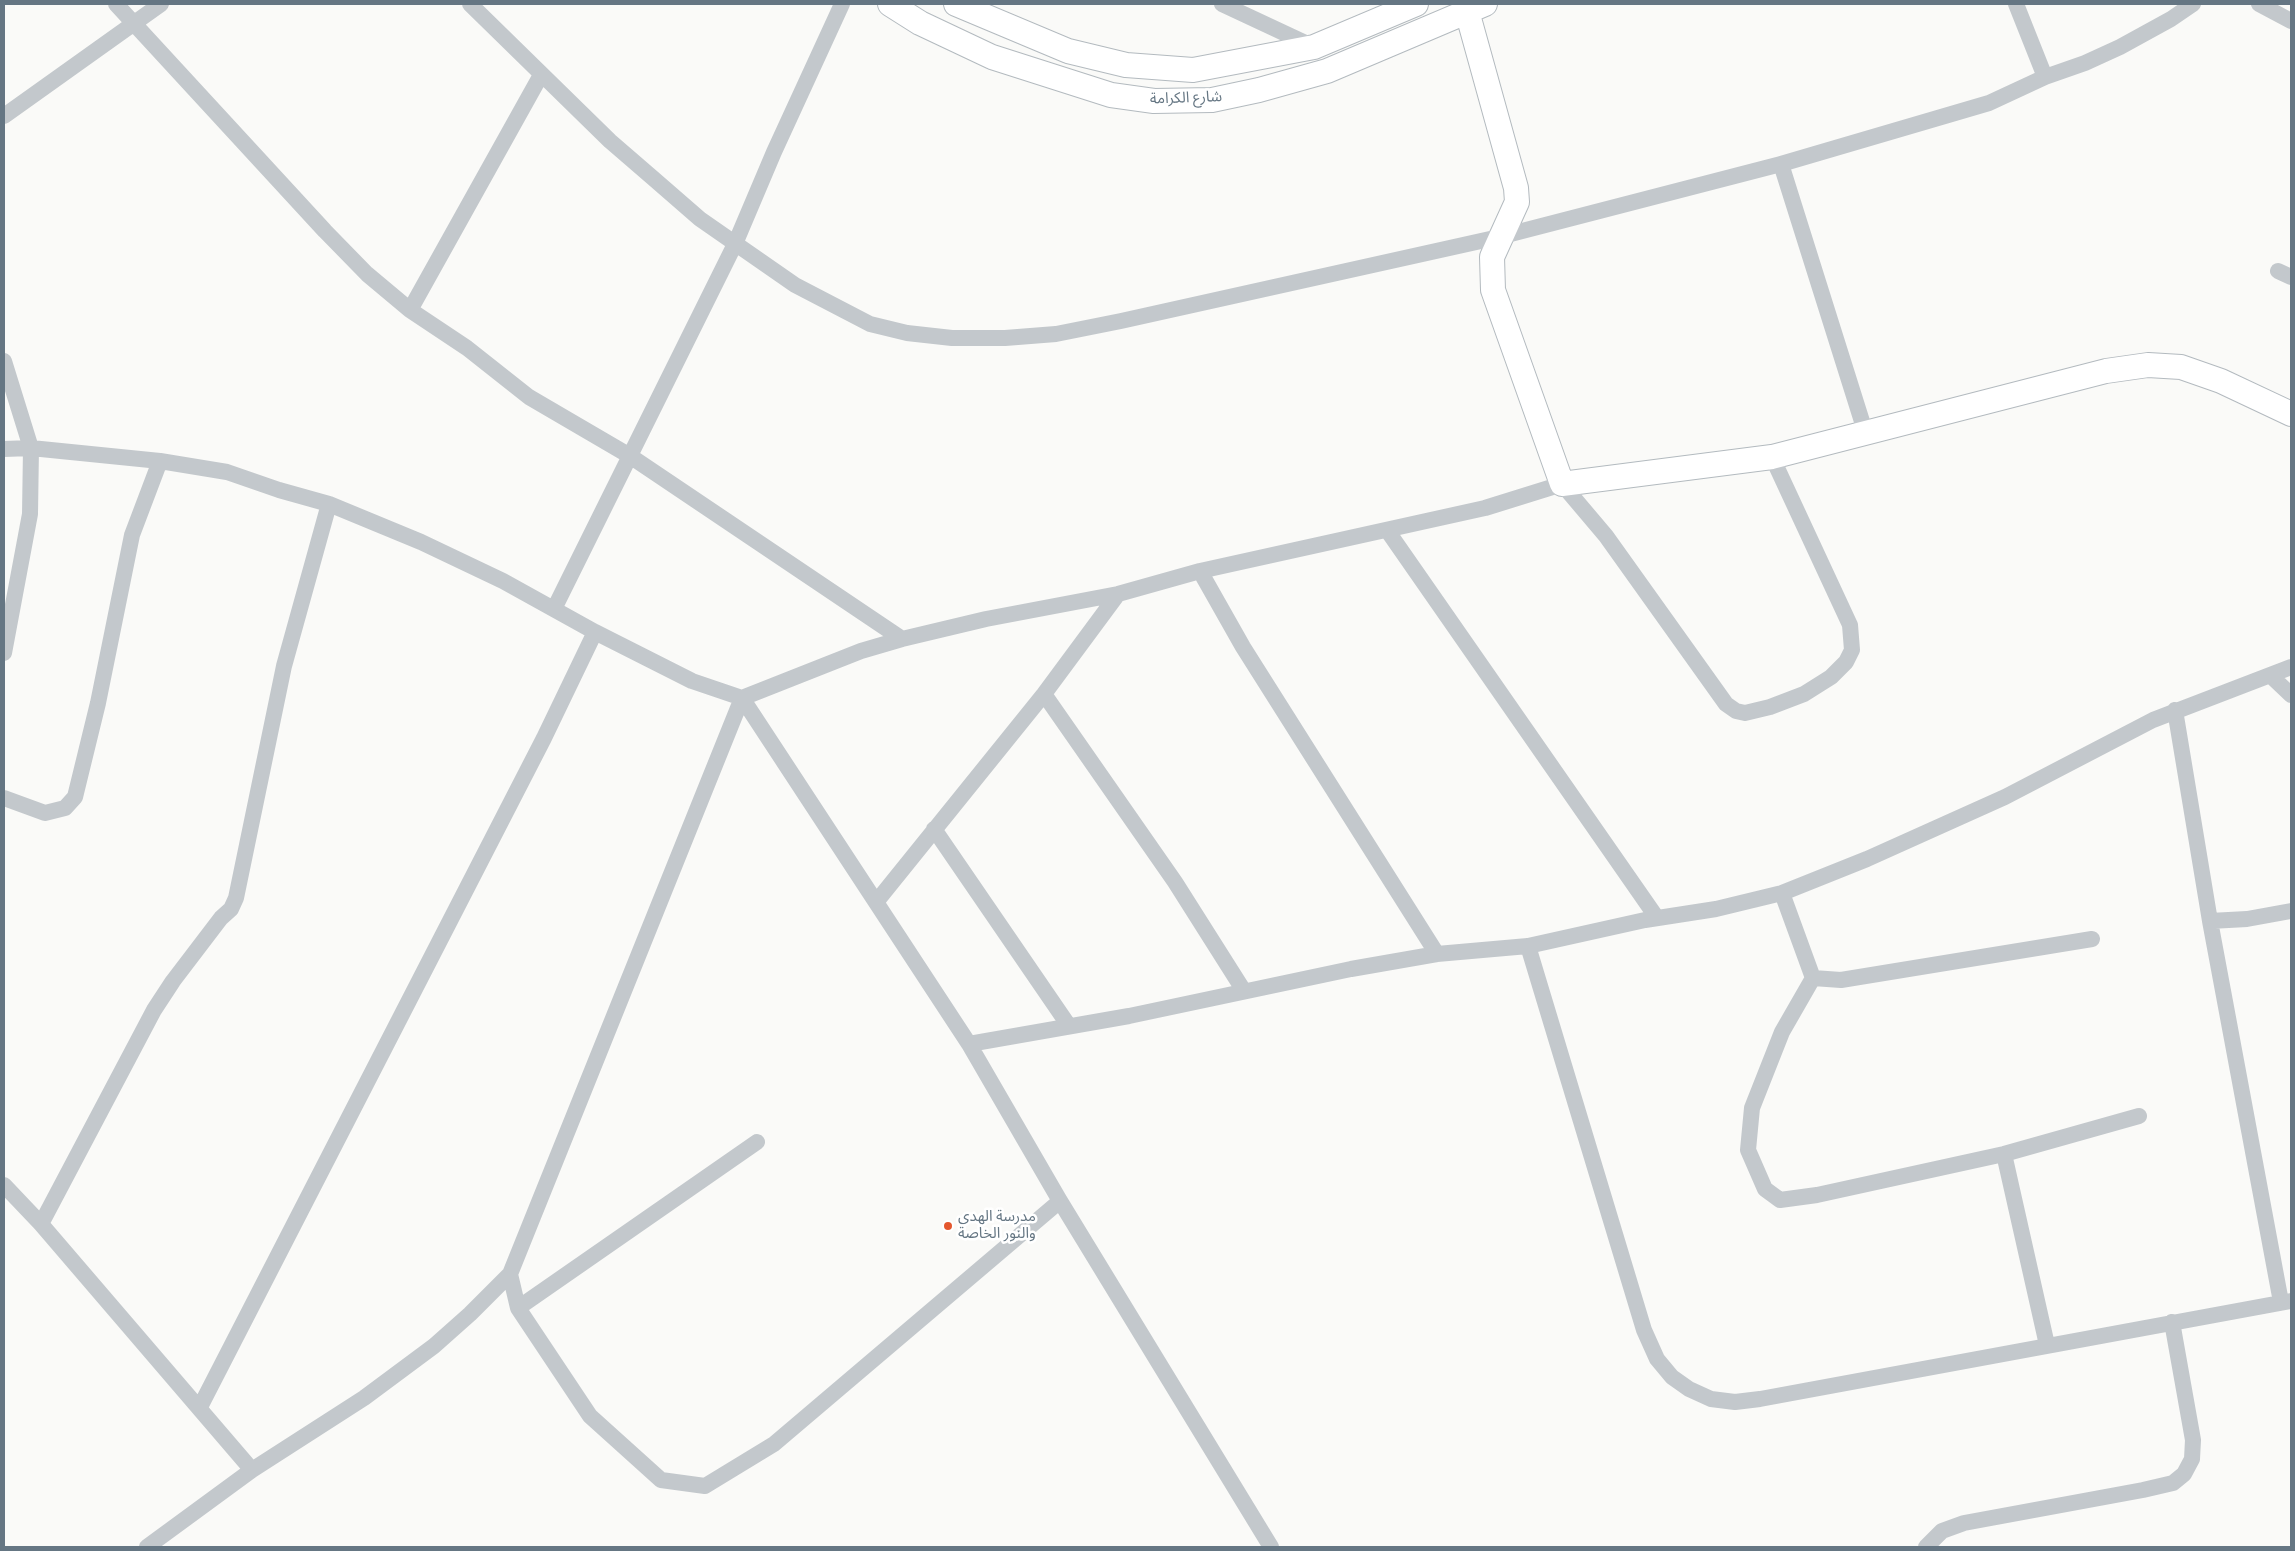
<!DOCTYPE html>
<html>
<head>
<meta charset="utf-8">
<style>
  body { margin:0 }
  #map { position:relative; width:2295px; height:1551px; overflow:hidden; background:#fafaf8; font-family:Karla,sans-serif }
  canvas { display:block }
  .frame { position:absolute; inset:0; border:5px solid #657683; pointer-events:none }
</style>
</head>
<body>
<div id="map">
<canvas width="2295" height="1551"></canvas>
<div class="frame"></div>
</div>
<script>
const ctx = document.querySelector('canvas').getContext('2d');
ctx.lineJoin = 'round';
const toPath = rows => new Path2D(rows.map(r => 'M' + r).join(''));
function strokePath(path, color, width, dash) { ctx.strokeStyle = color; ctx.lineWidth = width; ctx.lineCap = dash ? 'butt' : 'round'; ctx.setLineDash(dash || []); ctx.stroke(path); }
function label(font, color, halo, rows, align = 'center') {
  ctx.font = font + ' Karla,"Noto Sans Arabic",sans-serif'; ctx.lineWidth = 5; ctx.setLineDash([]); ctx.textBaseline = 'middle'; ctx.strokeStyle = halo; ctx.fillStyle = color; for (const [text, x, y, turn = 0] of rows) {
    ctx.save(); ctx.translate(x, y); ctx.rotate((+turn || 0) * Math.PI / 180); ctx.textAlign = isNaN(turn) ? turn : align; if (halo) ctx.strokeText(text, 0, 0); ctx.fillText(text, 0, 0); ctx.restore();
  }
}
const secondary = toPath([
  [890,4,920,23,992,57,1111,95,1154,101,1212,100,1259,90,1327,71,1485,4],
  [956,4,1068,51,1126,65,1193,70,1314,47,1416,4],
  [1465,4,1516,188,1517,202,1492,257,1493,290,1562,484,1772,457,2106,371,2148,365,2181,367,2221,381,2291,414]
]);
strokePath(secondary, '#b3babf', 26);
strokePath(toPath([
  [116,4,325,231,367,274,410,310,467,348,529,397,630,456,902,639],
  [470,4,610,141,654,179,700,219,795,285,870,324,907,333,952,338,1005,338,1056,334,1121,321,1499,237,1781,164,1989,103,2045,77,2085,63,2120,47,2171,19,2193,4],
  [1222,4,1314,47],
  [2016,4,2045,77],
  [2259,4,2291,21],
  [4,116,161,4],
  [1781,164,1865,431],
  [2278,271,2291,277],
  [410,310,541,75],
  [4,361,31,448,30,514,4,653],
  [4,449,31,448,160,461,227,472,279,490,329,504,421,542,503,581,595,632,692,681,742,698,861,651,902,639,986,619,1118,594,1200,571,1485,508,1562,484,1606,536,1726,704,1736,711,1745,713,1770,707,1804,694,1831,677,1846,662,1852,650,1850,625,1772,457],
  [1387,530,1657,918],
  [1200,571,1243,647,1437,954],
  [554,609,735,244,774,152,842,4],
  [2270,675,2291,695],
  [1044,694,1175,882,1244,991],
  [742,698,510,1274,518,1308,590,1416,661,1480,705,1486,774,1444,1060,1201],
  [742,698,969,1044,1060,1201,1271,1547],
  [2175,710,2210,921,2247,919,2291,911],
  [4,798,45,813,65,808,75,797,98,703,132,535,160,461],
  [934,829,1069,1026],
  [1782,893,1813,978,1841,980,2092,939],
  [877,901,1044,694,1118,594],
  [2210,921,2281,1302],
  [1528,946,1644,1330,1657,1359,1672,1377,1689,1389,1711,1399,1735,1402,1760,1399,2291,1301],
  [1813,978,1782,1032,1752,1108,1748,1150,1765,1189,1780,1200,1817,1195,2004,1154,2139,1116],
  [969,1044,1129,1016,1351,969,1437,954,1528,946,1645,920,1716,909,1782,893,1867,859,2005,797,2153,720,2291,667],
  [2004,1154,2047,1345],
  [4,1185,41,1224,252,1470],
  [41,1224,154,1010,173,981,221,918,231,909,236,898,284,666,329,504],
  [518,1308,757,1142],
  [200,1407,544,738,595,632],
  [147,1547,252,1470,364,1398,434,1346,470,1314,510,1274],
  [1926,1547,1942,1531,1964,1523,2143,1490,2173,1483,2184,1474,2192,1459,2193,1440,2172,1322]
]), '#c3c8cc', 16);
strokePath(secondary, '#fff', 24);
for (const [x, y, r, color] of [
  [948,1226,5,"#e4572e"]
]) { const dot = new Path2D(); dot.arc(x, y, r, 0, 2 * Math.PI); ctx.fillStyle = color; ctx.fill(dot); strokePath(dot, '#fff', 2); }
label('15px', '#657683', '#fff', [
  ["شارع الكرامة",1186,98,-2]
]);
label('15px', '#657683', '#fff', [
  ["مدرسة الهدى",958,1217],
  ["والنور الخاصة",958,1234]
], 'left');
</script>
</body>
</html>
